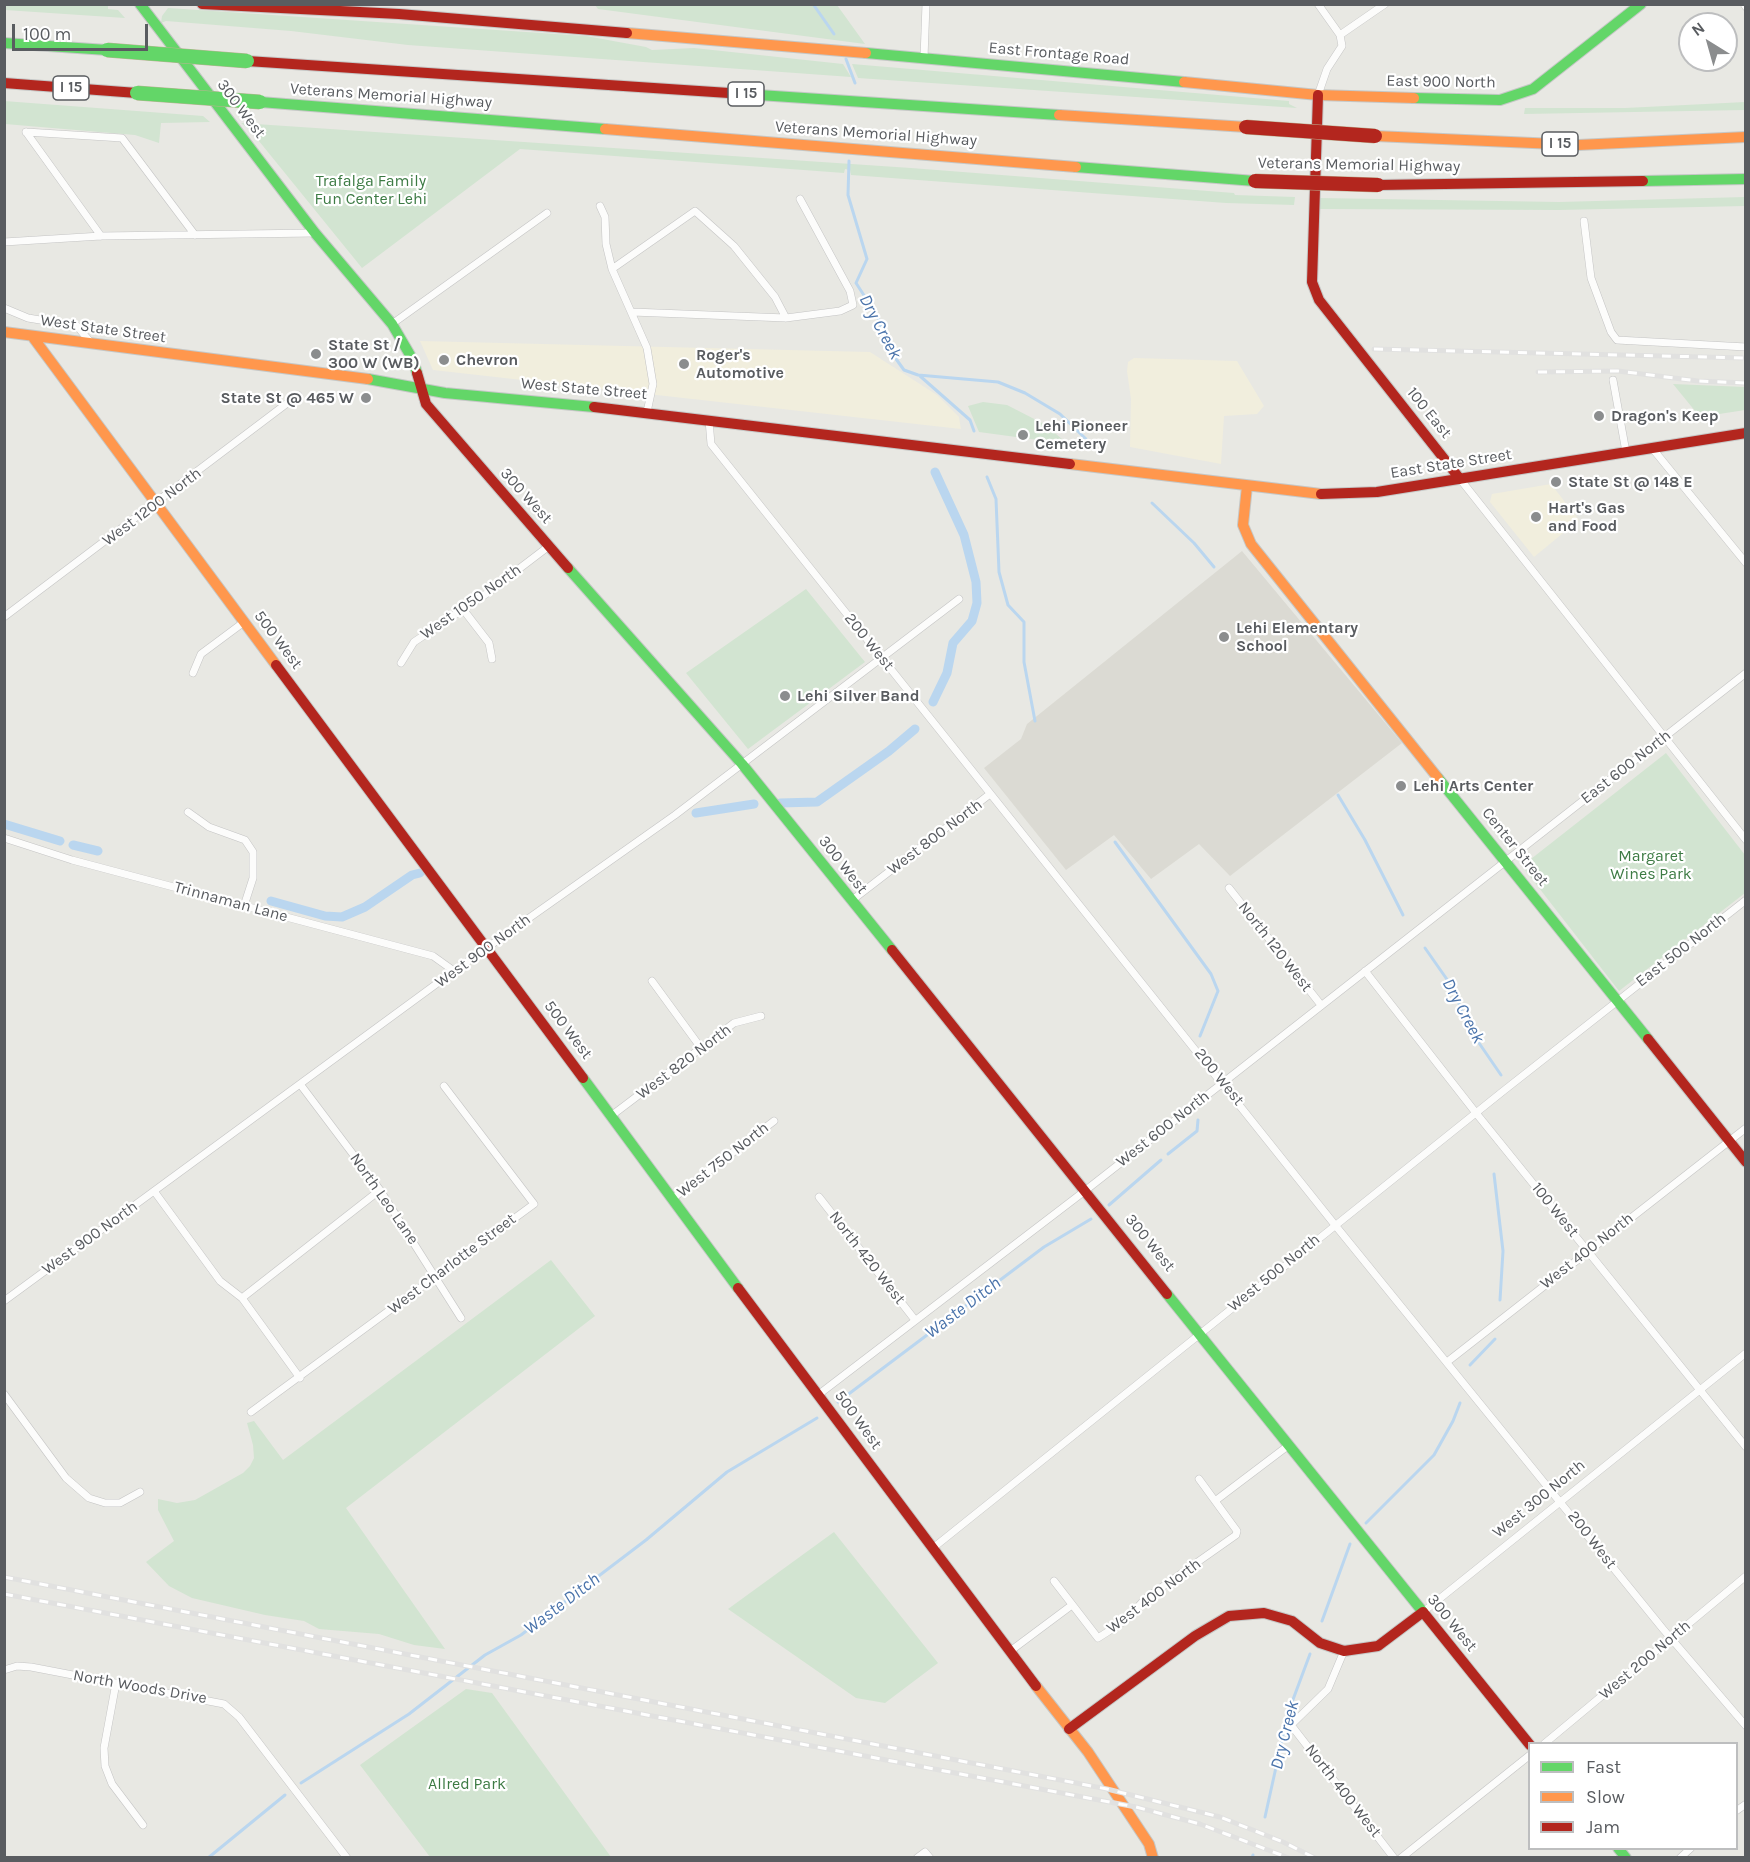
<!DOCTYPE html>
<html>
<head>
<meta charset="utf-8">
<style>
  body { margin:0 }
  #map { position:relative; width:1750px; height:1862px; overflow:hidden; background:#e8e8e3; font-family:Karla,sans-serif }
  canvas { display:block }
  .frame { position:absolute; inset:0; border:6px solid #595c60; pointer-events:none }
  .legend { position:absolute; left:1528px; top:1742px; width:210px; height:108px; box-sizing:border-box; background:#fff; border:2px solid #bdbebf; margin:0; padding:8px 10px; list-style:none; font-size:18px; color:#595c60 }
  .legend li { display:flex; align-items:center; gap:12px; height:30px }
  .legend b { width:30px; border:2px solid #bdbebf }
  .north { position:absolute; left:1678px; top:12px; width:60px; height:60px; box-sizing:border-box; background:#fff; border:2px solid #bdbebf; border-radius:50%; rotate:323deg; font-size:16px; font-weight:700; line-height:24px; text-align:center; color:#595c60 }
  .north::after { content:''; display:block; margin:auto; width:21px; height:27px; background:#8b8d8e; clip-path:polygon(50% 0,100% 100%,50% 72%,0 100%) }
  .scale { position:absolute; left:12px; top:24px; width:136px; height:27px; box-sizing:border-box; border:3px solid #595c60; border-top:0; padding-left:8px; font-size:18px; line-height:21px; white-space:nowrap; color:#595c60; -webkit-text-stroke:4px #fff; paint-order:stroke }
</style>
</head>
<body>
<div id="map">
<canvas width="1750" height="1862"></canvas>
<div class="frame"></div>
<ul class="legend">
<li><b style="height:8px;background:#63d668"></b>Fast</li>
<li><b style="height:8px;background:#ff974d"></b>Slow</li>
<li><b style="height:8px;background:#b3261e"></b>Jam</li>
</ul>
<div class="north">N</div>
<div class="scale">100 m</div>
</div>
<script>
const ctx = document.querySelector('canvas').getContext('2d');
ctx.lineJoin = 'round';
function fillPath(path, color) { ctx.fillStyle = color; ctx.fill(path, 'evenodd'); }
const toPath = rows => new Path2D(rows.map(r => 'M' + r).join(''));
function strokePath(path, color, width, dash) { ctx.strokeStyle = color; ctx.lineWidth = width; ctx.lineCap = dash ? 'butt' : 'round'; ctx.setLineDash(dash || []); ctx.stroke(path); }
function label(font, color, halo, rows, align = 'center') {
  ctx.font = font + ' Karla,sans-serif'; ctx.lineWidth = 4.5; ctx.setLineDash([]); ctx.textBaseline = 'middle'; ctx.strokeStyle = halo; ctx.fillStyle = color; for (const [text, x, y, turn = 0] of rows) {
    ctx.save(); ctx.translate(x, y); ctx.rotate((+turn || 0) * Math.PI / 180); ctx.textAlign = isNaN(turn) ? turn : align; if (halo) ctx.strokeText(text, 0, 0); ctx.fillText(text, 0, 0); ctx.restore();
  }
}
fillPath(toPath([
  [420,341,870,352,937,395,959,417,961,429,433,370],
  [1134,358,1237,361,1264,406,1257,414,1224,416,1221,464,1130,447,1131,399,1127,371,1128,362],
  [1551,484,1579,520,1534,557,1490,502,1492,494]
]), '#f1eedd');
fillPath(toPath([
  [1242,551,1402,743,1230,876,1199,844,1151,879,1114,835,1066,870,984,768,1021,739,1027,724]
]), '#dbdad3');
fillPath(toPath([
  [75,4,108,6,108,9,118,10,125,18,5,10,5,5],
  [595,5,837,5,865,44,598,9],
  [168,8,586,36,646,47,652,50,694,48,843,64,851,77,408,45,291,31,166,21,161,23,162,16],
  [852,64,1289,101,1289,104,1297,108,858,78],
  [4,101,203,116,210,122,161,123,159,143,135,135,5,124],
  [1745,102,1745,110,1524,114,1525,108,1625,108],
  [241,123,911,168,1234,193,1235,195,1295,197,1294,205,1226,203,851,175,850,170,845,169,844,173,520,149,362,268,250,130],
  [1745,197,1745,206,1559,210,1320,209,1319,198,1559,202],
  [1673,384,1745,387,1745,410,1700,417],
  [983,402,1007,405,1044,424,1068,444,979,432,968,406],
  [806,589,865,662,748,749,686,673],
  [1666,753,1745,855,1745,893,1619,991,1522,866],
  [551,1260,595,1316,346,1508,445,1649,414,1645,379,1634,319,1629,304,1621,265,1615,192,1598,169,1586,146,1562,174,1541,158,1510,158,1499,177,1503,195,1500,243,1473,250,1466,254,1458,253,1445,247,1423,254,1421,283,1460],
  [834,1532,938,1663,885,1703,856,1698,728,1609],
  [466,1689,492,1693,611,1857,430,1857,360,1765]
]), '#d2e4d1');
strokePath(toPath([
  [813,4,834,34],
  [846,59,855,83],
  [849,161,848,195,867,259,856,283,878,317,886,345,904,370,918,375,998,382,1025,393,1060,414,1086,439],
  [920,376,970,420,974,431],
  [987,477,996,499,999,572,1008,605,1024,622,1024,662,1035,721],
  [1152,503,1194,543,1214,567],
  [1338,795,1365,840,1403,915],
  [1115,842,1211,974,1218,991,1200,1036],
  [1425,948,1453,988,1468,1027,1501,1075],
  [1168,1154,1197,1131,1198,1120],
  [1494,1174,1503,1251,1500,1300],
  [1109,1205,1161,1160],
  [1470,1365,1495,1339],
  [838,1402,1044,1247,1091,1219],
  [1366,1523,1434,1455,1453,1421,1460,1403],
  [1322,1621,1350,1544],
  [301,1783,409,1714,485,1655,521,1635,646,1540,727,1472,817,1418],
  [1265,1817,1288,1713,1310,1654],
  [208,1858,285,1795],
  [1252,1858,1253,1855]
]), '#bad6ef', 3);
strokePath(toPath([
  [933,702,947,673,953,643,972,621,977,603,976,582,964,535,935,472],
  [780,803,817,802,889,751,915,729],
  [696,813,754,804],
  [4,824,60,841],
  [73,845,98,851],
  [271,901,325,916,342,917,365,907,412,875,420,873]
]), '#bad6ef', 9);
const street = toPath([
  [1744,4,1746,7],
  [1340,35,1385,4],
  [924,58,926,4],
  [1318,95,1327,69,1342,46,1340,35,1318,4],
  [26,132,122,138,195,235],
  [26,132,101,236],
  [600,206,605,217,606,244,612,269,647,348,653,384,647,412],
  [1584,221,1591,278,1611,332,1617,340,1746,347],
  [4,242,101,236,315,233],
  [612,269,695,211,734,246,775,297,786,318],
  [4,308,28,318,77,326,91,343],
  [632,312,786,318,840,311,853,305,850,291,800,199],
  [392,324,547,213],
  [1613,380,1626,452],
  [709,420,711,444,1335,1225,1663,1629,1746,1726],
  [1652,448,1746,563],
  [1460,479,1746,840],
  [462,608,489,643,492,659],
  [4,617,298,395],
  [401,663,414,642,486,594,549,546],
  [193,673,201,654,244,622],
  [188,812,209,827,245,840,253,852,253,878,244,906],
  [4,838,72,860,433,956,454,971],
  [1229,888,1321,1005],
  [851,901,990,794],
  [1365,971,1476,1113,1746,1447],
  [652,981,701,1048],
  [300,1084,380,1190,461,1318],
  [611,1116,734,1023,761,1016],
  [154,1191,220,1281,242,1298,300,1378],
  [819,1197,915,1320],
  [672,1199,774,1121],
  [242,1298,380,1190],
  [4,1301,454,971,675,815,959,599],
  [1447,1362,1746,1128],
  [4,1394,66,1478,89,1498,105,1503,120,1503,140,1492],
  [818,1395,1086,1190,1746,673],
  [251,1412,534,1204,444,1086],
  [1215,1501,1289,1445],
  [933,1548,1502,1092,1746,900],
  [1054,1581,1098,1638,1126,1620,1145,1599,1236,1535,1237,1531,1199,1479],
  [1423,1612,1746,1353],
  [1344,1651,1328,1689,1291,1725,1394,1858],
  [1009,1652,1072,1605],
  [4,1670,17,1666,31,1667,224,1704,239,1717,347,1858],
  [116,1683,104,1748,105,1766,112,1784,143,1825],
  [1544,1744,1746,1576],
  [1736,1811,1746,1804],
  [917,1858,925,1852,930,1858],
  [1401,1858,1530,1755],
  [1680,1858,1691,1848]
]);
const fast = toPath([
  [140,4,315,233,392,324,413,360,417,373],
  [4,43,107,50],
  [866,53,1184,82],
  [744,94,1059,115],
  [1414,98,1500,100,1533,89,1641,4],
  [260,102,605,129],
  [1076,167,1255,181],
  [1643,181,1746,179],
  [368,379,445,393,594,407],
  [568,568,742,764,892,950],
  [1438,778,1648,1039],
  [583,1078,738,1288],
  [1167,1294,1423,1612],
  [1618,1848,1626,1858]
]);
const slow = toPath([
  [627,33,866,53],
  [1184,82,1318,95,1414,98],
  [1059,115,1246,127],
  [605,129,1076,167],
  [1375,136,1578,145,1746,137],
  [4,332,368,379],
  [32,336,276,665],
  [1070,464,1321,494],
  [1247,486,1243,525,1251,544,1438,778],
  [1036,1686,1088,1752,1149,1844,1153,1858]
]);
const jam = toPath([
  [202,4,399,14,627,33],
  [247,61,744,94],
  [4,83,137,93],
  [1318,95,1312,282,1319,300,1460,479],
  [1378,185,1643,181],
  [417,373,426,404,568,568],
  [594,407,1070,464],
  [1321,494,1377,492,1746,433],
  [276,665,583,1078],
  [892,950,1167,1294],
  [1648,1039,1746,1162],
  [738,1288,1036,1686],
  [1423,1612,1530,1745],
  [1069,1729,1195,1636,1229,1616,1264,1613,1292,1621,1320,1643,1344,1651,1378,1646,1423,1612]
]);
strokePath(street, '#c4c4c4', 8);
strokePath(fast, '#c5c7c6', 12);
strokePath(slow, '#c5c7c6', 12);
strokePath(jam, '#c5c7c6', 12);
strokePath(street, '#fcfcfb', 7);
strokePath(fast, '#63d668', 10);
strokePath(slow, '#ff974d', 10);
strokePath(jam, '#b3261e', 10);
const rail = toPath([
  [1374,349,1746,358],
  [1538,372,1618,371,1698,381,1746,383],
  [4,1577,1107,1789,1220,1817,1283,1842,1315,1858],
  [4,1594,1136,1807,1200,1824,1289,1858]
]);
strokePath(rail, '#e1e1e0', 5);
strokePath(rail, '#fff', 3, [9]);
const fastBridge = toPath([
  [107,50,247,61],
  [137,93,260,102]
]);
const jamBridge = toPath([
  [1246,127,1375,136],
  [1255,181,1378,185]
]);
strokePath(fastBridge, '#bbb295', 15, []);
strokePath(jamBridge, '#bbb295', 15, []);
strokePath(fastBridge, '#63d668', 14);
strokePath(jamBridge, '#b3261e', 14);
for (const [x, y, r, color] of [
  [316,354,6,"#8b8d8e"],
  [444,360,6,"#8b8d8e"],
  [684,364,6,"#8b8d8e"],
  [366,398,6,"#8b8d8e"],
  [1599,416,6,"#8b8d8e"],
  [1023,435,6,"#8b8d8e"],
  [1556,482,6,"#8b8d8e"],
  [1536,517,6,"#8b8d8e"],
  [1224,637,6,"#8b8d8e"],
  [785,696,6,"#8b8d8e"],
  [1401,786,6,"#8b8d8e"]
]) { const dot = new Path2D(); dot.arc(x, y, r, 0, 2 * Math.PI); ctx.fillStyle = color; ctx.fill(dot); strokePath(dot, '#fff', 2); }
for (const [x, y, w] of [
  [71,88,36],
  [746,94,36],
  [1560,144,36]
]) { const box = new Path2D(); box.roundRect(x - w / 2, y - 12, w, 24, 4.5); ctx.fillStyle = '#fff'; ctx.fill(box); strokePath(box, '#595c60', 1.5); }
label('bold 15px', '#595c60', null, [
  ["I 15",71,88],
  ["I 15",746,94],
  ["I 15",1560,144]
]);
label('16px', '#595c60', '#fff', [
  ["East Frontage Road",1059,54,5],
  ["East 900 North",1441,82,1],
  ["Veterans Memorial Highway",391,96,4],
  ["300 West",241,109,53],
  ["Veterans Memorial Highway",876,134,4],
  ["Veterans Memorial Highway",1359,165,1],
  ["West State Street",103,329,8],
  ["West State Street",584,389,5],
  ["100 East",1429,413,51],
  ["East State Street",1451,464,-9],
  ["300 West",526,496,48],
  ["West 1200 North",152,507,-37],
  ["West 1050 North",471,602,-35],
  ["500 West",278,640,53],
  ["200 West",869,642,51],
  ["East 600 North",1626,767,-38],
  ["West 800 North",935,837,-37],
  ["Center Street",1515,847,51],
  ["300 West",843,865,52],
  ["Trinnaman Lane",231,902,15],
  ["North 120 West",1275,947,52],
  ["East 500 North",1681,950,-38],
  ["West 900 North",483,951,-36],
  ["500 West",568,1030,53],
  ["West 820 North",684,1062,-37],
  ["200 West",1219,1077,51],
  ["West 600 North",1163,1129,-38],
  ["West 750 North",723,1160,-38],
  ["North Leo Lane",384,1199,55],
  ["100 West",1555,1210,51],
  ["West 900 North",90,1238,-36],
  ["300 West",1150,1243,51],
  ["West 400 North",1587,1251,-38],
  ["North 420 West",867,1258,52],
  ["West Charlotte Street",452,1264,-37],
  ["West 500 North",1274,1273,-39],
  ["500 West",858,1420,54],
  ["West 300 North",1539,1499,-39],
  ["200 West",1592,1540,52],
  ["West 400 North",1154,1596,-37],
  ["300 West",1452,1623,51],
  ["West 200 North",1645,1660,-40],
  ["North Woods Drive",140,1687,10],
  ["North 400 West",1343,1791,52]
]);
label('16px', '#3d7b44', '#fff', [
  ["Trafalga Family",371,181],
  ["Fun Center Lehi",371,199],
  ["Margaret",1651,856],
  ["Wines Park",1651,874],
  ["Allred Park",467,1784]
]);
label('bold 16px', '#595c60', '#fff', [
  ["State St /",328,345],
  ["300 W (WB)",328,363],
  ["Roger's",696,355],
  ["Automotive",696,373],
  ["Chevron",456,360],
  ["State St @ 465 W",354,398,"right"],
  ["Dragon's Keep",1611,416],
  ["Lehi Pioneer",1035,426],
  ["Cemetery",1035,444],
  ["State St @ 148 E",1568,482],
  ["Hart's Gas",1548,508],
  ["and Food",1548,526],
  ["Lehi Elementary",1236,628],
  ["School",1236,646],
  ["Lehi Silver Band",797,696],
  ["Lehi Arts Center",1413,786]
], 'left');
label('italic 18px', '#4b74ab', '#fff', [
  ["Dry Creek",880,327,62],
  ["Dry Creek",1463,1011,62],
  ["Waste Ditch",963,1308,-37],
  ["Waste Ditch",562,1604,-37],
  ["Dry Creek",1285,1735,-76]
]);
</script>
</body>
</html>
